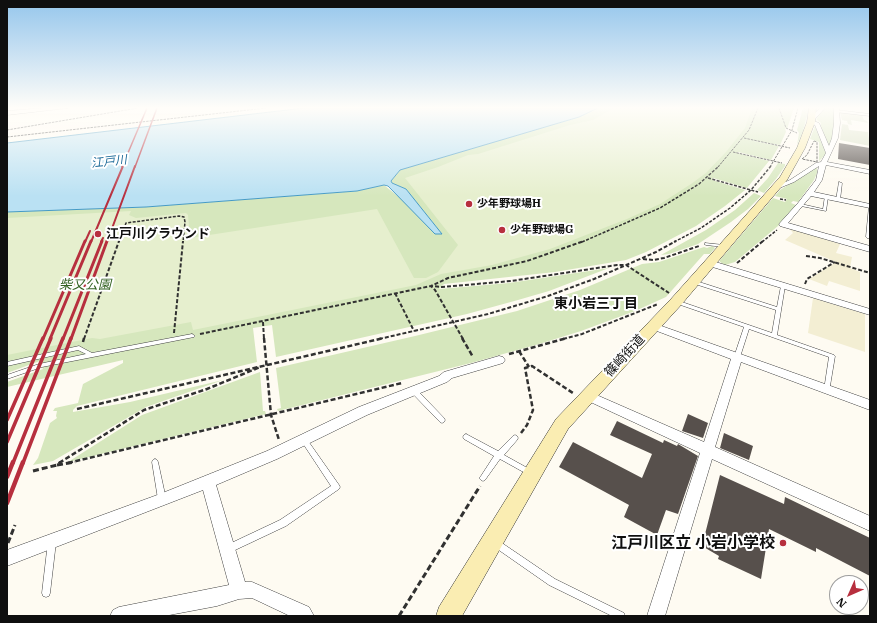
<!DOCTYPE html>
<html>
<head>
<meta charset="utf-8">
<style>
  body { margin:0 }
  #map { position:relative; width:877px; height:623px; overflow:hidden; background:#fefbf2; font-family:"IBM Plex Serif",serif }
  canvas { display:block }
  .frame { position:absolute; inset:0; border:8px solid #0f0f0f; pointer-events:none }
  .north { position:absolute; left:829px; top:575px; width:40px; height:40px; box-sizing:border-box; background:#fff; border:1px solid #9f9f9f; border-radius:50%; rotate:225deg; font-size:11px; font-weight:700; line-height:16px; text-align:center; color:#0f0f0f }
  .north::after { content:''; display:block; margin:auto; width:14px; height:18px; background:#b72f3e; clip-path:polygon(50% 0,100% 100%,50% 72%,0 100%) }
</style>
</head>
<body>
<div id="map">
<canvas width="877" height="623"></canvas>
<div class="frame"></div>
<div class="north">N</div>
</div>
<script>
const ctx = document.querySelector('canvas').getContext('2d');
ctx.lineJoin = 'round';
function fillPath(path, color) { ctx.fillStyle = color; ctx.fill(path, 'evenodd'); }
const toPath = rows => new Path2D(rows.map(r => 'M' + r).join(''));
function strokePath(path, color, width, dash) { ctx.strokeStyle = color; ctx.lineWidth = width; ctx.lineCap = dash ? 'butt' : 'round'; ctx.setLineDash(dash || []); ctx.stroke(path); }
function label(font, color, halo, rows, align = 'center') {
  ctx.font = font + ' "IBM Plex Serif","Noto Sans JP",serif'; ctx.lineWidth = 4; ctx.setLineDash([]); ctx.textBaseline = 'middle'; ctx.strokeStyle = halo; ctx.fillStyle = color; for (const [text, x, y, turn = 0] of rows) {
    ctx.save(); ctx.translate(x, y); ctx.rotate((+turn || 0) * Math.PI / 180); ctx.textAlign = isNaN(turn) ? turn : align; if (halo) ctx.strokeText(text, 0, 0); ctx.fillText(text, 0, 0); ctx.restore();
  }
}
fillPath(toPath([
  [789,228,840,244,836,253,852,257,850,268,860,272,860,291,829,281,827,286,809,279,836,262,785,240,793,233],
  [813,298,865,314,865,352,808,333]
]), '#f3eed3');
fillPath(toPath([
  [598,108,794,108,787,129,785,128,786,132,780,145,748,140,779,146,771,160,738,152,737,153,769,161,747,188,713,178,712,180,745,190,725,206,696,226,646,252,626,260,555,272,444,284,439,289,509,283,609,268,549,291,518,300,467,314,276,357,272,325,253,328,257,362,77,406,73,410,73,412,130,402,223,380,146,407,53,461,33,465,38,458,50,423,57,418,56,416,57,411,53,411,55,408,78,403,83,384,123,363,123,360,7,387,7,382,43,369,40,361,7,373,7,212,146,207,357,191,384,185,438,229,406,189,392,184,391,181,400,170,579,117],
  [803,108,809,108,803,131,797,145,799,133,797,130],
  [825,108,834,108,834,136,829,149,820,127,821,123,816,119],
  [815,126,826,154,819,161,819,142,810,139],
  [778,163,785,164,785,166,776,179,764,193,757,190,768,178],
  [817,166,817,173,814,180,798,202,793,201,791,203,796,205,778,226,735,262,725,265,720,262,720,260,773,198,785,202,787,199,775,196,780,190],
  [754,193,761,196,748,209,731,222,698,244,669,254,661,255,706,230,735,210],
  [712,246,715,248,710,254,704,254,666,297,635,311,581,331,539,344,471,363,278,411,277,409,281,408,276,368,415,336,517,311,580,290,642,264,659,262,704,247,707,248],
  [260,372,263,411,265,411,266,414,68,462,142,415]
]), '#d6e7bd');
fillPath(toPath([
  [840,112,862,115,864,120,867,121,868,123,851,120,852,125,848,124,847,121,842,120],
  [842,124,848,125,849,130,868,132,870,146,840,140]
]), '#d8e0c4');
fillPath(toPath([
  [614,108,752,108,745,128,726,152,706,173,691,184,660,204,627,219,550,249,492,265,441,274,416,285,193,330,191,322,100,339,92,338,7,355,7,218,131,211,129,215,136,218,186,213,188,215,190,238,377,209,414,278,426,278,438,272,458,245,405,178,438,167,468,155,478,154,570,125,593,120]
]), '#e6efce');
const water = toPath([
  [304,108,598,108,579,117,400,170,391,181,392,183,406,189,442,234,435,234,388,186,384,185,357,191,146,207,7,212,7,143,304,108]
]);
fillPath(water, '#bae1f3');
strokePath(water, '#459ac5', 1);
fillPath(toPath([
  [839,143,870,148,870,165,838,159],
  [688,414,708,423,703,438,682,431],
  [617,421,663,443,664,440,677,446,678,444,698,456,678,514,666,510,657,535,624,517,629,505,559,467,573,442,642,478,652,454,610,435],
  [724,433,753,446,749,460,720,448],
  [720,475,784,504,785,497,870,538,870,576,816,548,816,552,769,529,761,579,718,559,719,556,702,546]
]), '#57504c');
const service = toPath([
  [836,110,870,114,870,116,835,112,836,110],
  [839,182,842,183,840,200,838,201,836,200,839,182],
  [825,196,828,197,826,211,801,206,799,205,801,204,823,209,825,196],
  [869,206,870,206,870,238,867,238,866,237,869,206],
  [705,243,724,245,726,246,724,247,706,245,704,244,705,243],
  [692,281,696,281,777,307,781,286,783,285,785,285,785,286,777,335,834,355,835,356,829,392,825,392,824,390,829,357,749,329,740,357,739,358,735,358,734,357,744,327,675,303,675,301,679,301,772,333,776,310,692,283,692,281],
  [192,334,195,336,194,337,42,367,7,379,7,375,39,364,86,354,78,350,7,366,7,362,79,346,92,353,192,334],
  [412,389,416,389,444,418,445,420,444,422,442,423,440,422,412,393,411,391,412,389],
  [466,434,498,451,513,436,515,435,517,436,518,438,517,440,504,455,531,470,532,472,531,474,529,475,527,474,500,459,485,480,483,481,481,480,479,478,481,476,494,456,464,439,463,437,464,435,466,434],
  [304,437,306,438,339,485,340,487,339,489,286,526,233,551,230,552,227,551,226,548,227,545,280,520,331,486,302,442,301,440,302,438,304,437],
  [155,459,157,460,158,462,166,499,165,501,162,502,159,501,158,499,152,462,153,460,155,459],
  [52,538,55,539,56,542,50,593,49,596,46,597,43,596,42,593,48,542,49,539,52,538],
  [496,539,555,579,624,613,625,616,612,616,549,585,493,546,492,543,493,540,496,539]
]);
const minor = toPath([
  [43,108,68,108,7,115,7,111,43,108],
  [820,108,825,108,814,120,810,120,810,118,820,108],
  [834,108,839,108,840,123,838,138,827,162,870,170,870,174,826,165,822,180,814,192,870,204,870,208,811,196,788,223,870,246,870,252,780,226,779,224,798,203,816,180,819,166,794,182,777,189,774,187,790,180,816,163,821,162,826,153,815,125,808,122,811,120,819,123,829,146,832,138,834,123,834,108],
  [709,260,870,309,870,315,706,265,705,263,709,260],
  [653,323,870,400,870,410,741,362,715,447,870,516,870,531,712,459,665,616,647,616,700,453,584,399,582,396,584,393,588,391,592,393,704,442,731,359,649,328,648,326,649,324,653,323],
  [499,356,503,357,505,360,503,363,452,378,447,382,367,415,277,459,216,485,245,582,252,582,309,607,314,616,290,616,252,598,239,599,217,606,164,616,110,616,113,610,119,607,229,585,203,490,7,566,7,550,160,494,267,451,359,407,439,376,444,372,499,356]
]);
const secondary = toPath([
  [809,108,816,108,815,122,805,148,787,180,681,305,568,429,462,616,436,616,439,607,556,419,671,299,780,177,797,148,807,122,809,108]
]);
strokePath(service, '#424242', 1);
strokePath(minor, '#424242', 1);
strokePath(secondary, '#313131', 1);
strokePath(toPath([
  [779,108,786,128,797,133],
  [7,130,138,108],
  [7,137,266,108],
  [744,138,790,148],
  [814,141,817,142,817,162,802,159,807,155,814,141],
  [733,152,782,163],
  [718,167,749,130,758,108],
  [770,167,792,130,798,108]
]), '#313131', 1, [2.5, 1]);
strokePath(toPath([
  [708,178,758,192],
  [780,199,786,200],
  [119,242,126,223,179,216,184,217,185,222,183,242],
  [582,242,660,208,699,184,719,166],
  [674,242,701,228,730,208,751,190,771,166],
  [762,242,777,230]
]), '#313131', 1.5, [3, 1.5]);
strokePath(toPath([
  [806,256,820,258,870,273],
  [643,259,653,260,664,258,699,246],
  [737,263,763,241],
  [805,284,807,279,835,262],
  [395,293,414,331],
  [263,322,264,339],
  [174,333,183,241],
  [200,334,431,286,442,287,511,281,617,265,626,265,669,293],
  [84,339,119,241],
  [379,339,488,314,548,296,594,279,656,252,676,241],
  [463,339,435,290,431,286,448,278,527,261,584,241],
  [563,339,582,334,658,304]
]), '#313131', 2, [4, 2]);
strokePath(toPath([
  [264,338,271,415,279,440],
  [462,338,473,357],
  [83,342,84,338],
  [519,351,529,367],
  [509,354,567,338],
  [77,409,384,338],
  [521,433,527,425,533,410,525,368,532,366,573,393],
  [59,463,144,410,207,389,260,367],
  [68,463,402,383]
]), '#313131', 2.5, [5, 2.5]);
strokePath(toPath([
  [57,465,75,462],
  [33,471,57,465,61,462],
  [8,543,15,525],
  [399,616,480,486]
]), '#313131', 3, [6, 3]);
fillPath(service, '#fff');
fillPath(minor, '#fff');
fillPath(secondary, '#faedb2');
strokePath(toPath([
  [122,167,147,108],
  [135,167,157,108]
]), '#b72f3e', 1.5);
strokePath(toPath([
  [85,242,90,231],
  [91,242,123,166],
  [101,242,103,238],
  [107,242,135,166]
]), '#b72f3e', 2);
strokePath(toPath([
  [43,339,85,241],
  [50,339,91,241],
  [63,339,102,241],
  [71,339,107,241]
]), '#b72f3e', 3);
strokePath(toPath([
  [7,420,43,338],
  [7,442,51,338],
  [13,463,63,338],
  [23,463,71,338]
]), '#b72f3e', 3.5);
strokePath(toPath([
  [7,477,13,462],
  [7,503,23,462]
]), '#b72f3e', 4.5);
const sky = ctx.createLinearGradient(0, 0, 0, 196);
sky.addColorStop(0, '#95c6ec');
sky.addColorStop(0.55, '#fffdf9');
sky.addColorStop(1, '#fffdf900');
ctx.fillStyle = sky;
ctx.fillRect(0, 0, 877, 196);
for (const [x, y, r, color] of [
  [469,204,4,"#b72f3e"],
  [502,230,4,"#b72f3e"],
  [98,234,4,"#b72f3e"],
  [783,543,4,"#b72f3e"]
]) { const dot = new Path2D(); dot.arc(x, y, r, 0, 2 * Math.PI); ctx.fillStyle = color; ctx.fill(dot); strokePath(dot, '#fff', 1.5); }
label('bold 11px', '#0f0f0f', '#fff', [
  ["少年野球場H",477,204],
  ["少年野球場G",510,230]
], 'left');
label('italic 12px', '#1f6c9a', '#fff', [
  ["江戸川",109,162,-6]
]);
label('bold 13px', '#0f0f0f', '#fff', [
  ["江戸川グラウンド",106,234]
], 'left');
label('italic 13px', '#346323', '#fff', [
  ["柴又公園",85,285]
]);
label('13px', '#0f0f0f', '#fff', [
  ["篠崎街道",625,356,-47]
]);
label('bold 14px', '#0f0f0f', '#fff', [
  ["東小岩三丁目",596,304]
]);
label('bold 16px', '#0f0f0f', '#fff', [
  ["江戸川区立 小岩小学校",775,543]
], 'right');
</script>
</body>
</html>
